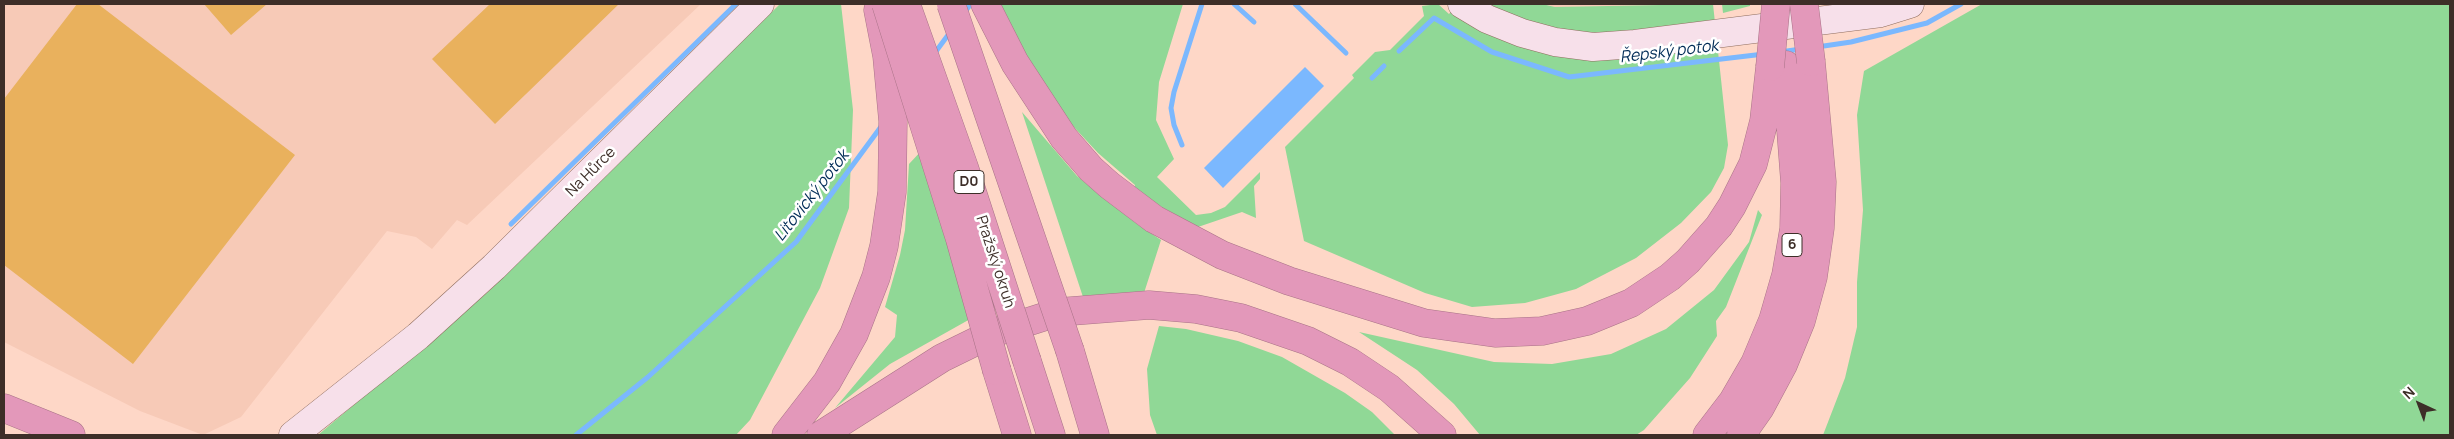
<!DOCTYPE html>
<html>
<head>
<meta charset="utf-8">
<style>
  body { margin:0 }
  #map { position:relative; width:2454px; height:439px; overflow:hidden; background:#fed7c7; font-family:Manrope,sans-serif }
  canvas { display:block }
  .frame { position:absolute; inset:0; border:5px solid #3d2e28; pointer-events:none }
  .north { position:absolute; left:2394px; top:379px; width:50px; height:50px; -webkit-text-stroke:4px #fff; paint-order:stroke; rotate:317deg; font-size:14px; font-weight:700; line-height:20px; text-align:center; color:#3d2e28 }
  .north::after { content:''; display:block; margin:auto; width:18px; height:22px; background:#3d2e28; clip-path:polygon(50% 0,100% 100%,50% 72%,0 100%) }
</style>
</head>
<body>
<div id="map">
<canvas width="2454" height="439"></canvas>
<div class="frame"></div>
<div class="north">N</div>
</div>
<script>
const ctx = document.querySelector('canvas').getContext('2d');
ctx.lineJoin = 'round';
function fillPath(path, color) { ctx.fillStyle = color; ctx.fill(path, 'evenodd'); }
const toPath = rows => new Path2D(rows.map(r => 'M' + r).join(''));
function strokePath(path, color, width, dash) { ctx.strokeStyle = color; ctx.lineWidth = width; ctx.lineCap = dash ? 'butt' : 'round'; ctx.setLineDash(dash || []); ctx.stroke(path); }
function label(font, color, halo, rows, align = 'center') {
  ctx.font = font + ' Manrope,sans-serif'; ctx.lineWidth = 5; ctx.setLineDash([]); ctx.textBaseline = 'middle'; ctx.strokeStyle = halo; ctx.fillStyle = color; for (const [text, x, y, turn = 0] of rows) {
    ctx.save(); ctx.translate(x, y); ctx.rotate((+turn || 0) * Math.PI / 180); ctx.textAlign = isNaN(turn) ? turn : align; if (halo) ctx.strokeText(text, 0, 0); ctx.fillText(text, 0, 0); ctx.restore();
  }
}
fillPath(toPath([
  [4,4,701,4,467,225,457,220,432,249,416,237,387,231,241,417,203,435,140,411,4,342],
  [1545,4,1713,4,1555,7]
]), '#f7cab7');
fillPath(toPath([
  [780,4,841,4,853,110,849,208,820,288,750,420,736,435,318,435,489,291],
  [999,4,1183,4,1159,82,1156,120,1174,159,1157,177,1196,215,1211,213,1225,207,1260,172,1260,179,1254,186,1256,218,1242,212,1198,227,1160,206,1134,188,1135,185,1098,153,1059,111,1041,85],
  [1438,4,1449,14,1458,4,1542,4,1555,7,1713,4,1728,145,1724,168,1711,192,1681,223,1636,258,1576,289,1525,303,1472,307,1425,293,1304,241,1285,147,1354,78,1352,75,1375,52,1390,50,1424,16,1422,6],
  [1722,4,1750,4,1750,6,1723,13],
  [1982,4,2450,4,2450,435,1823,435,1845,378,1857,327,1857,282,1863,210,1857,115,1864,71],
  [1022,112,1077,176,1137,224,1161,240,1144,293,1083,297],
  [923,149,972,318,890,364,835,408,895,337,897,315,885,307,900,255,905,230,909,164],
  [1758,210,1762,215,1726,307,1716,321,1717,336,1690,378,1644,430,1636,435,1480,435,1454,404,1417,370,1359,332,1494,362,1552,364,1611,354,1666,329,1714,290,1749,242],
  [1159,326,1186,329,1238,341,1282,357,1345,393,1372,412,1395,435,1157,435,1150,415,1147,369]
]), '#90d896');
fillPath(toPath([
  [1305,67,1324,86,1223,188,1204,168]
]), '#7bb8fe');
strokePath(toPath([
  [1234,4,1254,22],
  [1295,4,1346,53],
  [963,14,971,4],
  [1817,47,1851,42,1927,23,1961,4],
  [1399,51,1434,18,1492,52,1569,77,1764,54],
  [1780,52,1801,49],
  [934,54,951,31],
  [1372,78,1384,66],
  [1182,145,1174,125,1171,108,1174,92,1202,4],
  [511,224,736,4],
  [576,435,648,377,796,242,883,124]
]), '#7bb8fe', 5);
fillPath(toPath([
  [77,4,98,4,295,155,133,364,4,265,4,99],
  [204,4,267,4,231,35],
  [490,4,619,4,495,124,432,59]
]), '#e9b15d');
const secondary = toPath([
  [1462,4,1487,19,1522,33,1555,42,1593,47,1635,44,1881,13,1910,4],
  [293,435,418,336,494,267,760,4]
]);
const highway = toPath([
  [985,4,1015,63,1064,138,1091,169,1109,185,1154,219,1222,255,1289,281,1424,323,1495,333,1542,331,1587,321,1631,303,1670,277,1688,261,1719,226,1732,206,1753,164,1764,121,1770,67],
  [1070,351,1095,435],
  [1027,361,1051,435],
  [997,371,1017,435],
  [4,408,71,435],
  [786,435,827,382,854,334,876,277,884,246,892,192,893,121,887,56,878,10],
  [821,435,942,358,993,333,1059,312,1149,305,1196,309,1241,318,1308,341,1350,362,1389,388,1442,435],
  [1707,435,1733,401,1755,363,1773,320,1786,275,1794,229,1795,183,1786,65],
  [1741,435,1760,408,1783,365,1801,321,1813,277,1820,228,1822,182,1811,62]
]);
strokePath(secondary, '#8f6d5e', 29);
strokePath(highway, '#a97387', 29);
strokePath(secondary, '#f7e0ea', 28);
strokePath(highway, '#e398ba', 28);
const highwayBridge = toPath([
  [886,4,960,239,997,371],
  [906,4,964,167,1027,361],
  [951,4,1070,351],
  [1804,4,1811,62],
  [1770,67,1776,4]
]);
strokePath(highwayBridge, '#a97387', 29, []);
strokePath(highwayBridge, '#e398ba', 28);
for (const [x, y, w] of [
  [969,182,30],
  [1792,245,20]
]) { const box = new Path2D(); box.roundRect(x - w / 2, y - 11.5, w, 23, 4); ctx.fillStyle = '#fff'; ctx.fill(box); strokePath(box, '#3d2e28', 1); }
label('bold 14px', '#3d2e28', null, [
  ["D0",969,182],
  ["6",1792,245]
]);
label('15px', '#3d2e28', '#fff', [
  ["Na Hůrce",591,172,-45],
  ["Pražský okruh",995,262,72]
]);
label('italic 16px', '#012c57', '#fff', [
  ["Řepský potok",1669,52,-7],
  ["Litovický potok",812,196,-52]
]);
</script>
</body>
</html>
